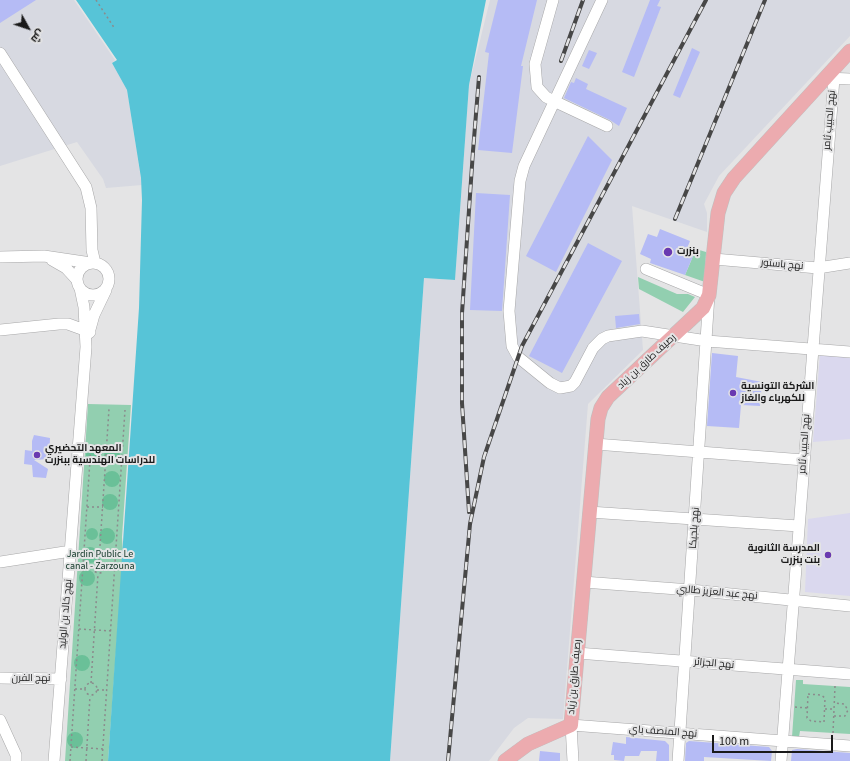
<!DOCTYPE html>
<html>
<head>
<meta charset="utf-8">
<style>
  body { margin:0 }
  #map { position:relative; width:850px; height:761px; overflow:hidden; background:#e4e4e5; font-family:"Source Sans 3",Cairo,sans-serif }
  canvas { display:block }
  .north { position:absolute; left:8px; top:8px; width:40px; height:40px; -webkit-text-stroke:3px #e4e4e5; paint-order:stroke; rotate:130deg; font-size:11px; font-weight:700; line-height:16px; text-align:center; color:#1a1a1a }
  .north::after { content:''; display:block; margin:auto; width:14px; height:18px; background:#1a1a1a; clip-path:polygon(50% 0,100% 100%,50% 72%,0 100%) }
  .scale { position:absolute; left:712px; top:735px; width:121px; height:18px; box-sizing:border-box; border:2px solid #1a1a1a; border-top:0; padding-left:5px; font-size:12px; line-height:14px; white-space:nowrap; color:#1a1a1a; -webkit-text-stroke:3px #e4e4e5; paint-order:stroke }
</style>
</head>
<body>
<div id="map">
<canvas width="850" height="761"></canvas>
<div class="north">ش</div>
<div class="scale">100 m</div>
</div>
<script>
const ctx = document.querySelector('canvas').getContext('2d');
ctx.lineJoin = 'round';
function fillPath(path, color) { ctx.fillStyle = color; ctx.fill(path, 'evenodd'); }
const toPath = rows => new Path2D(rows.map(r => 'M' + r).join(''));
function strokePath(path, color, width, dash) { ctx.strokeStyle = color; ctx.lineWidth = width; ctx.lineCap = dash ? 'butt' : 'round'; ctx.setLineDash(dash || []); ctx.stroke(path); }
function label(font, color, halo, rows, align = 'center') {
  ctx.font = font + ' "Source Sans 3",Cairo,sans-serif'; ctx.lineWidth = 4; ctx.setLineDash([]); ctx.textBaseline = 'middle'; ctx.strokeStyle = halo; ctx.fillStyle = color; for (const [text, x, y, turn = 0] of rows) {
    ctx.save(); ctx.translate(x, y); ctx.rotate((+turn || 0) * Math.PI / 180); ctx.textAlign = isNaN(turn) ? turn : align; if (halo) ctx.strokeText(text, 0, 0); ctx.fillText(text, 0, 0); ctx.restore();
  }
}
fillPath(toPath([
  [0,0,74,0,115,60,112,63,127,90,142,185,106,188,103,179,77,142,0,166],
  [490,0,850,0,850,36,719,176,704,204,707,213,707,232,632,206,643,350,588,404,563,719,528,718,514,728,489,761,390,761,424,278,455,280,469,85]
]), '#d7d9e1');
fillPath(toPath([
  [820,354,850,358,850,439,813,442],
  [850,513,850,596,805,592,808,519]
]), '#dad8ee');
fillPath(toPath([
  [696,249,706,252,705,282,685,275],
  [638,277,677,294,688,294,695,297,683,312,639,289],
  [88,404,131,405,122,537,123,556,108,761,65,761],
  [796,680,803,680,803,684,850,687,850,734,800,731,799,737,792,737]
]), '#92cfb0');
fillPath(toPath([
  '86 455a8 8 0 1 1 16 0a8 8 0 1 1-16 0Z',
  '104 456a8 8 0 1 1 16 0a8 8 0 1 1-16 0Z',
  '104 479a8 8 0 1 1 16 0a8 8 0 1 1-16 0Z',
  '102 502a8 8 0 1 1 16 0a8 8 0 1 1-16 0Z',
  '99 536a8 8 0 1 1 16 0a8 8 0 1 1-16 0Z',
  '86 534a6 6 0 1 1 12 0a6 6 0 1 1-12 0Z',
  '82 555a8 8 0 1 1 16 0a8 8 0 1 1-16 0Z',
  '79 578a8 8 0 1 1 16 0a8 8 0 1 1-16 0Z',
  '74 663a8 8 0 1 1 16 0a8 8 0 1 1-16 0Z',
  '67 740a8 8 0 1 1 16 0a8 8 0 1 1-16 0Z'
]), '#6ac098');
fillPath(toPath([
  [76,0,486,0,469,85,455,280,424,278,390,761,108,761,139,308,142,200,141,178,127,90,112,63,117,60]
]), '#57c4d7');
fillPath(toPath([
  [0,0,36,0,0,23],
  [498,0,537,0,521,66,523,66,512,153,478,150,489,53,485,52],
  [650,0,660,0,657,6,661,7,634,77,622,72],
  [692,48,700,52,680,98,673,95],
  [589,50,597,53,589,69,582,66],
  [576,78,588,84,586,89,627,108,619,126,610,120,564,98,571,82,574,83],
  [588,136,612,160,556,272,526,256],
  [476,193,510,195,502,311,470,310],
  [660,229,690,241,688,246,696,249,685,275,650,263,651,259,640,254,648,234,657,237],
  [588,243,622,261,562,373,529,356],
  [639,314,640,324,616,328,615,316],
  [712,353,738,356,736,377,762,382,760,406,741,405,739,428,707,426],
  [34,435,50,438,49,459,34,460,48,469,46,478,33,477,32,465,24,464,25,450,32,451,32,441],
  [626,737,665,741,669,745,669,761,656,761,657,751,641,751,639,756,625,756,624,761,614,760,614,755,611,755,613,742,626,744],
  [689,741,769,747,772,751,771,761,704,757,704,761,685,761,686,743],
  [797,749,850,753,850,761,791,761,792,750],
  [540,751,560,753,560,761,539,761]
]), '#b5bbf5');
const minor = toPath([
  [553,0,535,64,537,87,546,97,556,102,607,126],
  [602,0,524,166,520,181,509,311,512,346,518,357,550,383,560,388,571,386,575,382,593,348,602,339,608,336,642,331,707,341,850,352],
  [0,53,86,187,91,208,92,250,95,263],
  [827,78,850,79],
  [0,257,44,256,91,263],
  [714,259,818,268,850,263],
  [52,260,66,268,77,280],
  '77 279a16 16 0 1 1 32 0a16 16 0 1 1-32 0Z',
  [646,269,709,295,678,761],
  [0,330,59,324,68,324,90,332],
  [89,333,94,315,106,290],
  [595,444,804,460],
  [589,512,799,526],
  [0,562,71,551],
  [583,582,691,590,850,606],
  [577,653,850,674],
  [0,678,61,679],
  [0,720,16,755,16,761],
  [54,761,86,347,84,307,80,288],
  [573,761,571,725,850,746],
  [781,761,834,78]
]);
const major = toPath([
  [505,761,528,744,571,725,598,419,601,408,608,397,703,308,709,295,718,213,724,193,734,178,850,51]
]);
strokePath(minor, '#a7a7a8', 12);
strokePath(major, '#bfbfbf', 15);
strokePath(toPath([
  [96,0,115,29],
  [87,507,103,507],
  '93 567a6 6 0 1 1 12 0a6 6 0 1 1-12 0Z',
  [99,561,109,409],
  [84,567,92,567],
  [105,567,115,568],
  [79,629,111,631],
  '85 689a6 6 0 1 1 12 0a6 6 0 1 1-12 0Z',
  [91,683,98,574],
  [75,689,84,689],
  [97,690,107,690],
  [808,694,821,695,825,698,824,722,811,721,807,718,808,694],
  [795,707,807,708],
  [825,709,834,709],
  [834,716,845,716,848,710,844,704,834,703],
  [833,733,835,686],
  [71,747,103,749],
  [70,761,91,445,123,447],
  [86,761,90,696],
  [102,761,125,410]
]), '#8b8b8c', 1.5, [2, 3]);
strokePath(minor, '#fff', 11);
strokePath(major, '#ecabaf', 14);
const rail = toPath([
  [561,61,583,0],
  [675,219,765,0],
  [469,512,462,403,462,313,473,151,479,77],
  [448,761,470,524,484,457,522,346,706,0]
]);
strokePath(rail, '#474747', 4);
strokePath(rail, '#e4e4e5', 2.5, [8]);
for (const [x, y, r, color] of [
  [668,252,5,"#6939b0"],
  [733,393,4,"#6939b0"],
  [37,455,4,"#6939b0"],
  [828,555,4,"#6939b0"]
]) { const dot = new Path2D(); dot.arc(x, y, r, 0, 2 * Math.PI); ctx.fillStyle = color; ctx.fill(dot); strokePath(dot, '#e4e4e5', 1.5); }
label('10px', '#1a1a1a', '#e4e4e5', [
  ["نهج الحبيب ثامر",830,120,-85],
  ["نهج باستور",782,265,5],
  ["رصيف طارق بن زياد",647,362,-43],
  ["نهج الحبيب ثامر",805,444,-86],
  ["نهج بلجيكا",695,528,-86],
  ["نهج عبد العزيز طالبي",717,593,5],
  ["نهج خالد بن الوليد",66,614,-85],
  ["نهج الجزائر",714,664,5],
  ["رصيف طارق بن زياد",575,677,-85],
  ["نهج الفرن",31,679],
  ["نهج المنصف باي",663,732,4]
]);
label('bold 10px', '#1a1a1a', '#e4e4e5', [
  ["بنزرت",677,252],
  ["الشركة التونسية",741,387],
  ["للكهرباء والغاز",741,399],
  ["المعهد التحضيري",45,449],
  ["للدراسات الهندسية ببنزرت",45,461],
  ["المدرسة الثانوية",820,549,"right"],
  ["بنت بنزرت",820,561,"right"]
], 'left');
label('10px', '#0e3525', '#e4e4e5', [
  ["Jardin Public Le",100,555],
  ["canal - Zarzouna",100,567]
]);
</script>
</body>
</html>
